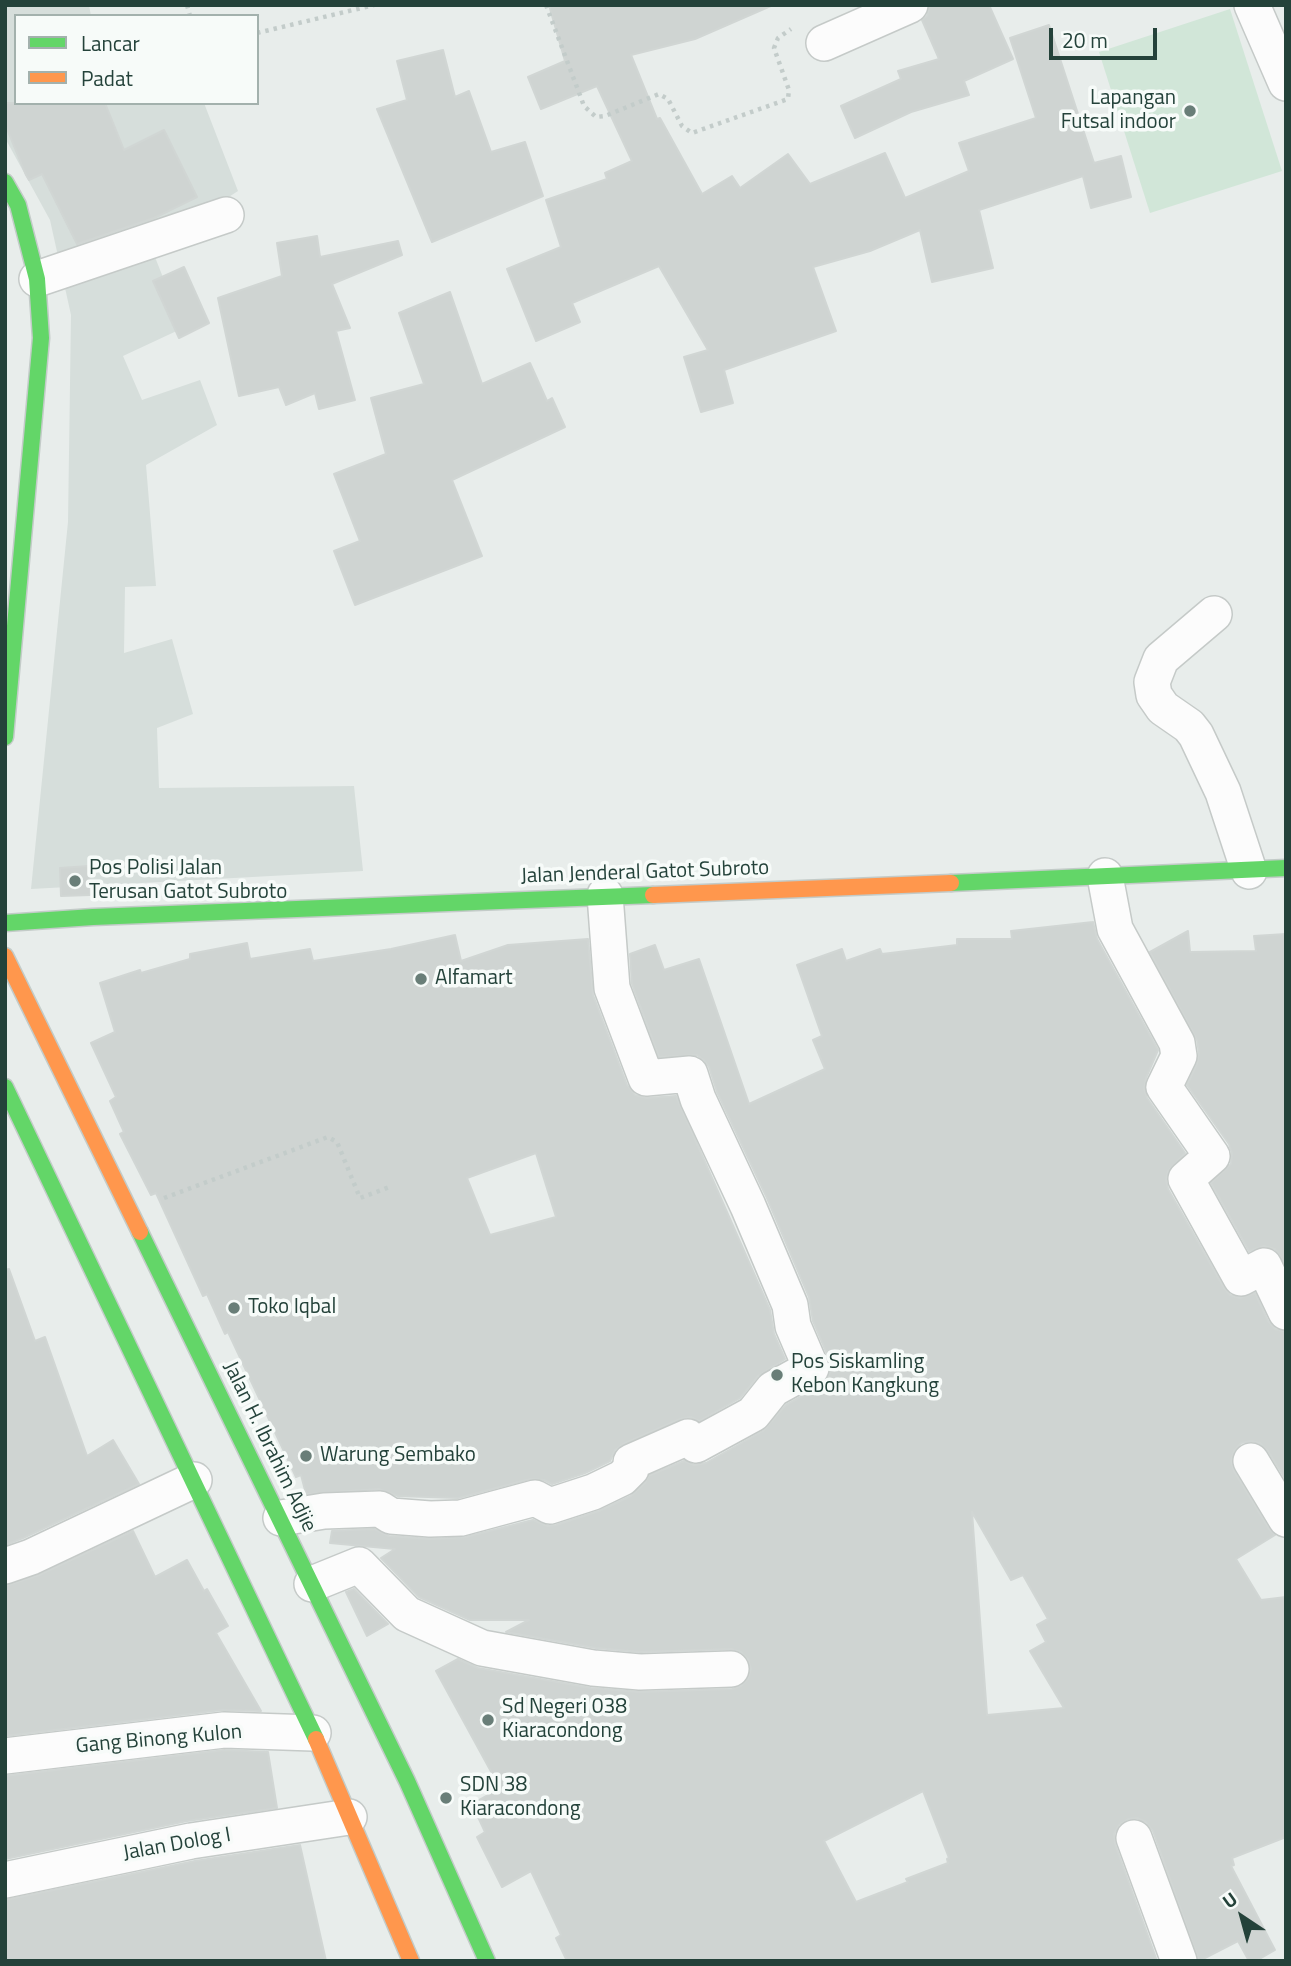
<!DOCTYPE html>
<html>
<head>
<meta charset="utf-8">
<style>
  body { margin:0 }
  #map { position:relative; width:1291px; height:1966px; overflow:hidden; background:#e8edeb; font-family:"Titillium Web",sans-serif }
  canvas { display:block }
  .frame { position:absolute; inset:0; border:7px solid #24423a; pointer-events:none }
  .legend { position:absolute; left:14px; top:14px; width:245px; height:91px; box-sizing:border-box; background:#f7fbf9; border:2px solid #a3b1ad; margin:0; padding:9px 12px; list-style:none; font-size:21px; color:#24423a }
  .legend li { display:flex; align-items:center; gap:14px; height:35px }
  .legend b { width:35px; border:2px solid #a3b1ad }
  .north { position:absolute; left:1207px; top:1882px; width:70px; height:70px; -webkit-text-stroke:5px #f7fbf9; paint-order:stroke; rotate:324deg; font-size:19px; font-weight:700; line-height:28px; text-align:center; color:#24423a }
  .north::after { content:''; display:block; margin:auto; width:24px; height:32px; background:#24423a; clip-path:polygon(50% 0,100% 100%,50% 72%,0 100%) }
  .scale { position:absolute; left:1049px; top:28px; width:108px; height:32px; box-sizing:border-box; border:4px solid #24423a; border-top:0; padding-left:9px; font-size:21px; line-height:24px; white-space:nowrap; color:#24423a; -webkit-text-stroke:5px #f7fbf9; paint-order:stroke }
</style>
</head>
<body>
<div id="map">
<canvas width="1291" height="1966"></canvas>
<div class="frame"></div>
<ul class="legend">
<li><b style="height:9px;background:#63d668"></b>Lancar</li>
<li><b style="height:9px;background:#ff974d"></b>Padat</li>
</ul>
<div class="north">U</div>
<div class="scale">20 m</div>
</div>
<script>
const ctx = document.querySelector('canvas').getContext('2d');
ctx.lineJoin = 'round';
function fillPath(path, color) { ctx.fillStyle = color; ctx.fill(path, 'evenodd'); }
const toPath = rows => new Path2D(rows.map(r => 'M' + r).join(''));
function strokePath(path, color, width, dash) { ctx.strokeStyle = color; ctx.lineWidth = width; ctx.lineCap = dash ? 'butt' : 'round'; ctx.setLineDash(dash || []); ctx.stroke(path); }
function label(font, color, halo, rows, align = 'center') {
  ctx.font = font + ' "Titillium Web",sans-serif'; ctx.lineWidth = 7; ctx.setLineDash([]); ctx.textBaseline = 'middle'; ctx.strokeStyle = halo; ctx.fillStyle = color; for (const [text, x, y, turn = 0] of rows) {
    ctx.save(); ctx.translate(x, y); ctx.rotate((+turn || 0) * Math.PI / 180); ctx.textAlign = isNaN(turn) ? turn : align; if (halo) ctx.strokeText(text, 0, 0); ctx.fillText(text, 0, 0); ctx.restore();
  }
}
fillPath(toPath([
  [5,5,89,5,91,16,16,16,16,103,204,103,238,191,151,247,183,328,123,356,142,400,200,380,217,425,146,465,156,586,125,587,124,653,172,639,193,714,157,728,159,788,354,786,363,871,31,889,68,522,71,315,50,220,5,138]
]), '#d6dedb');
fillPath(toPath([
  [1230,9,1282,171,1150,213,1099,52]
]), '#d1e6d8');
const building = toPath([
  [549,5,773,5,695,39,631,55,657,119,660,118,702,194,732,176,740,188,788,154,810,184,885,153,905,198,969,171,959,143,1036,118,1010,38,1049,25,1094,163,1121,156,1131,197,1091,208,1083,176,979,210,993,268,932,282,920,230,870,251,813,267,836,331,724,370,733,403,701,412,684,357,708,350,659,266,572,303,580,322,536,341,507,269,561,247,546,200,607,179,605,173,632,161,597,86,541,109,528,77,565,61,549,5],
  [930,5,989,5,1013,59,964,81,969,95,911,112,855,138,841,106,901,79,898,71,939,59,922,20,927,16,930,5],
  [443,50,455,97,469,91,491,152,525,142,543,196,432,242,377,109,407,100,397,61,443,50],
  [5,103,105,103,124,150,164,130,197,197,154,218,77,244,42,174,29,180,26,175,5,124,5,103],
  [317,236,320,257,398,241,402,255,332,284,350,328,336,331,355,400,319,409,315,393,286,405,279,387,239,396,218,298,282,276,277,243,317,236],
  [184,267,209,323,179,338,153,281,184,267],
  [450,292,482,384,530,363,547,401,552,398,565,427,452,480,482,556,355,605,334,551,360,541,334,474,386,454,371,398,424,384,399,313,450,292],
  [89,866,90,895,61,896,60,868,89,866],
  [1093,922,1097,939,1158,1050,1146,1078,1144,1089,1147,1098,1185,1153,1168,1171,1166,1180,1168,1189,1224,1288,1230,1295,1240,1298,1255,1293,1268,1321,1275,1329,1286,1332,1286,1480,1268,1451,1260,1443,1251,1441,1241,1443,1234,1451,1231,1461,1234,1471,1269,1529,1275,1535,1236,1559,1261,1600,1286,1597,1286,1837,1232,1858,1234,1865,1231,1866,1275,1950,1256,1961,1249,1961,1238,1941,1199,1961,1153,1831,1146,1822,1137,1818,1128,1819,1119,1825,1114,1834,1115,1844,1157,1961,567,1961,556,1938,561,1935,531,1871,502,1887,477,1837,485,1832,472,1804,500,1788,436,1671,458,1659,478,1668,591,1688,640,1692,732,1689,741,1686,748,1679,751,1669,748,1659,741,1652,731,1649,641,1652,596,1648,506,1632,529,1620,470,1620,419,1597,381,1558,395,1549,330,1543,332,1531,374,1529,389,1536,431,1539,466,1537,533,1520,548,1526,556,1525,599,1511,631,1496,645,1483,648,1476,684,1461,694,1465,706,1463,763,1431,786,1405,821,1386,828,1378,831,1370,830,1361,813,1321,809,1297,767,1198,717,1092,709,1067,704,1060,697,1055,659,1057,632,984,630,954,655,945,664,970,699,959,749,1104,825,1069,813,1040,822,1036,797,965,842,949,846,961,880,949,882,954,957,945,957,939,1012,939,1011,931,1093,922],
  [972,1512,1011,1580,1023,1575,1048,1619,1037,1625,1046,1642,1030,1651,1064,1708,987,1715,972,1512],
  [923,1791,949,1858,947,1859,948,1863,906,1879,908,1882,856,1902,824,1841,923,1791],
  [1188,931,1190,952,1256,951,1254,936,1286,934,1286,1265,1275,1249,1264,1246,1249,1251,1211,1183,1231,1164,1232,1153,1229,1144,1187,1085,1197,1064,1199,1053,1197,1040,1150,952,1188,931],
  [455,935,461,961,508,945,588,939,593,995,627,1085,635,1095,647,1098,676,1096,770,1310,774,1334,785,1359,758,1376,740,1398,699,1421,691,1417,680,1419,623,1444,615,1450,610,1461,585,1473,552,1484,544,1480,530,1479,458,1498,398,1496,379,1489,306,1494,301,1475,296,1477,228,1332,225,1334,207,1294,203,1296,156,1193,151,1195,120,1134,124,1132,110,1101,116,1097,91,1043,115,1032,100,983,140,970,141,973,190,959,190,954,247,943,250,959,310,949,313,961,391,949,455,935],
  [536,1153,556,1217,490,1235,467,1178,536,1153],
  [9,1269,35,1341,45,1337,87,1456,113,1440,139,1484,23,1538,5,1545,5,1270,9,1269],
  [133,1531,155,1577,187,1560,204,1591,207,1589,228,1626,216,1633,261,1711,222,1710,5,1736,5,1586,39,1575,133,1531],
  [354,1589,388,1624,367,1636,346,1592,354,1589],
  [225,1750,268,1752,277,1808,187,1821,5,1859,5,1776,225,1750],
  [300,1845,326,1961,5,1961,5,1900,195,1861,300,1845]
]);
fillPath(building, '#cfd4d2');
strokePath(building, '#d1d6d4', 2);
const street = toPath([
  [1252,5,1286,83],
  [824,43,910,5],
  [37,279,226,215],
  [1214,614,1161,659,1152,682,1154,695,1163,708,1189,726,1196,735,1223,792,1249,871],
  [1105,876,1115,929,1177,1043,1179,1056,1164,1087,1212,1156,1186,1179,1241,1278,1264,1266,1286,1312],
  [1251,1461,1286,1519],
  [281,1518,324,1511,380,1509,391,1516,430,1519,461,1518,535,1498,550,1506,593,1492,622,1478,631,1469,631,1462,688,1437,696,1445,753,1414,773,1389,811,1368,793,1326,790,1305,748,1206,698,1099,690,1074,646,1078,612,988,605,895],
  [5,1566,31,1557,194,1480],
  [312,1584,359,1565,407,1614,482,1648,593,1668,640,1672,731,1669],
  [5,1756,224,1730,313,1733],
  [1134,1838,1179,1961],
  [5,1880,191,1841,349,1817]
]);
const fast = toPath([
  [5,182,18,205,37,279,41,338,5,737],
  [951,883,1286,868],
  [5,923,93,917,653,895],
  [5,1087,316,1739],
  [140,1232,407,1781,487,1961]
]);
const slow = toPath([
  [653,895,951,883],
  [5,956,140,1232],
  [316,1739,411,1961]
]);
strokePath(street, '#c5cac8', 38);
strokePath(fast, '#c3cbc8', 19);
strokePath(slow, '#c3cbc8', 19);
strokePath(toPath([
  [187,5,190,16],
  [546,5,584,106,596,117,605,116,659,94,668,99,682,126,692,133,788,99,789,90,774,48,778,38,791,29],
  [257,33,374,5],
  [164,1198,328,1137,337,1142,360,1198,392,1186]
]), '#c3ccca', 4.5, [3.5, 5]);
strokePath(street, '#fcfcfc', 35);
strokePath(fast, '#63d668', 16);
strokePath(slow, '#ff974d', 16);
for (const [x, y, r, color] of [
  [1190,111,7,"#697e78"],
  [75,881,7,"#697e78"],
  [421,979,7,"#697e78"],
  [234,1308,7,"#697e78"],
  [777,1375,7,"#697e78"],
  [306,1456,7,"#697e78"],
  [488,1720,7,"#697e78"],
  [446,1798,7,"#697e78"]
]) { const dot = new Path2D(); dot.arc(x, y, r, 0, 2 * Math.PI); ctx.fillStyle = color; ctx.fill(dot); strokePath(dot, '#f7fbf9', 2.5); }
label('21px', '#24423a', '#f7fbf9', [
  ["Lapangan",1176,99,"right"],
  ["Futsal indoor",1176,123,"right"],
  ["Pos Polisi Jalan",89,869],
  ["Terusan Gatot Subroto",89,893],
  ["Alfamart",435,979],
  ["Toko Iqbal",248,1308],
  ["Pos Siskamling",791,1363],
  ["Kebon Kangkung",791,1387],
  ["Warung Sembako",320,1456],
  ["Sd Negeri 038",502,1708],
  ["Kiaracondong",502,1732],
  ["SDN 38",460,1786],
  ["Kiaracondong",460,1810]
], 'left');
label('21px', '#24423a', '#f7fbf9', [
  ["Jalan Jenderal Gatot Subroto",645,873,-2],
  ["Jalan H. Ibrahim Adjie",269,1447,64],
  ["Gang Binong Kulon",159,1740,-5],
  ["Jalan Dolog I",177,1845,-10]
]);
</script>
</body>
</html>
